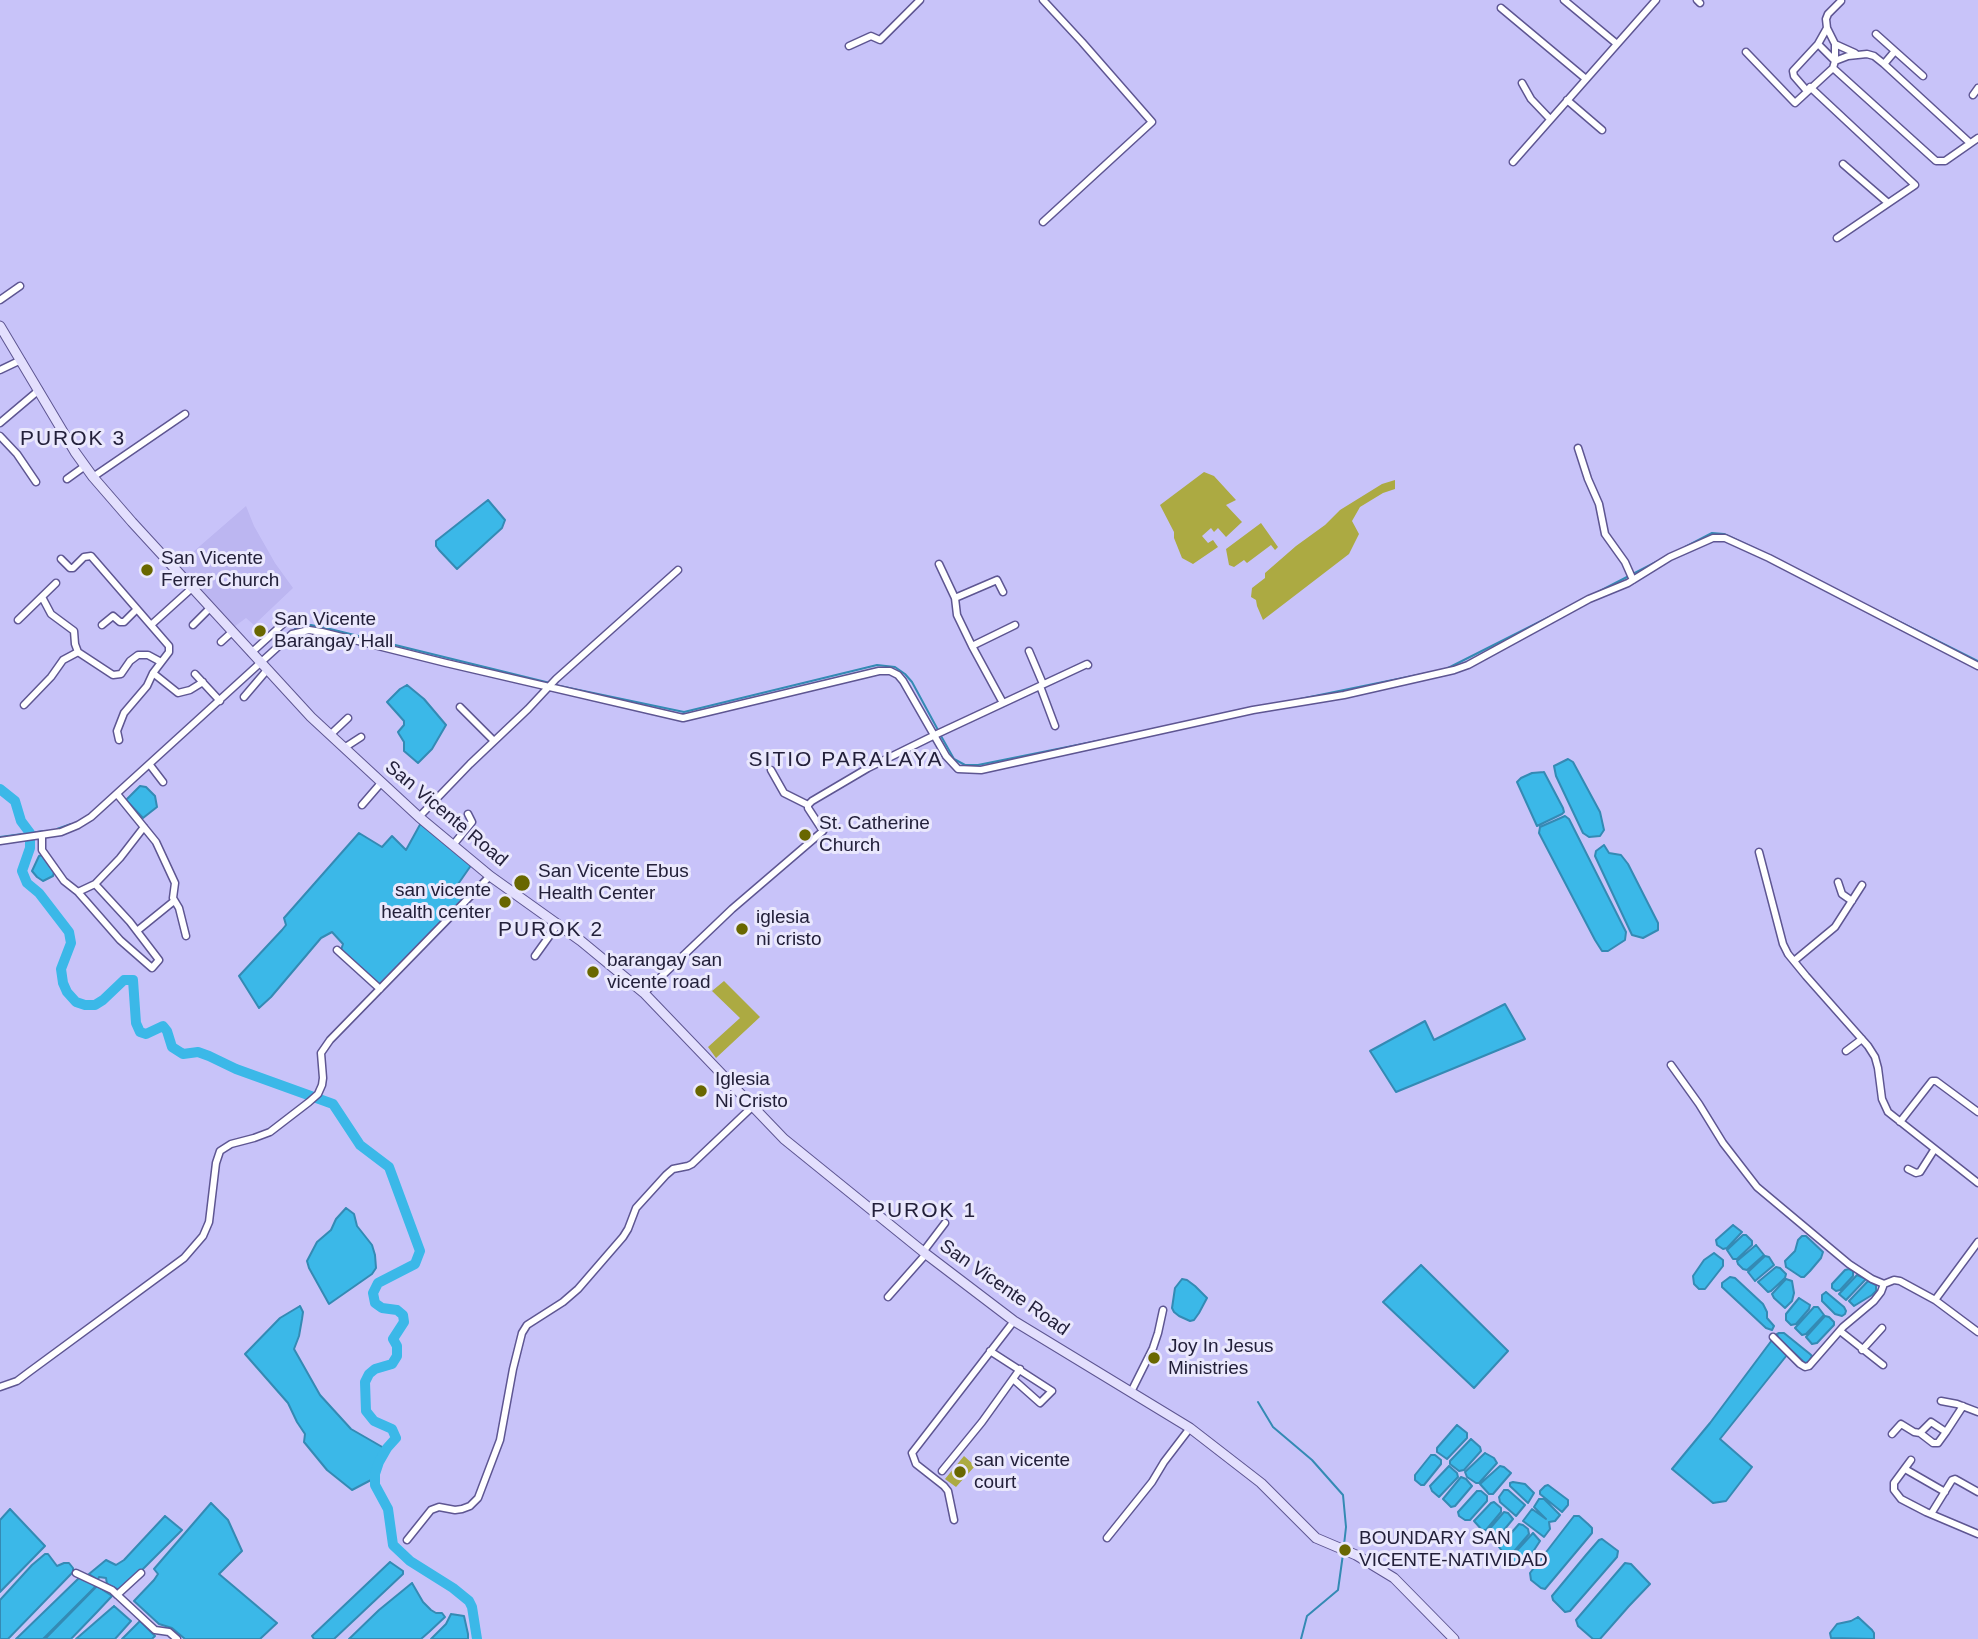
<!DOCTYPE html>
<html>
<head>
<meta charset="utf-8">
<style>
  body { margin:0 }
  canvas { display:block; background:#c8c3f9 }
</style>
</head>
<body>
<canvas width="1978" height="1639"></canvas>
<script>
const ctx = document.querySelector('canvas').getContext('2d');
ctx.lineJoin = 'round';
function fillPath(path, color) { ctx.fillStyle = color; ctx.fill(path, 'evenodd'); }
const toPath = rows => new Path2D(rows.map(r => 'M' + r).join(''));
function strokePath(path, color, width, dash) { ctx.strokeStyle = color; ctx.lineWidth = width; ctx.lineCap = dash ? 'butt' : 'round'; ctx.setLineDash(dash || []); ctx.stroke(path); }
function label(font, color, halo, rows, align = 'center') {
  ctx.font = font + ' Arial,sans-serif'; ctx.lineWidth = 6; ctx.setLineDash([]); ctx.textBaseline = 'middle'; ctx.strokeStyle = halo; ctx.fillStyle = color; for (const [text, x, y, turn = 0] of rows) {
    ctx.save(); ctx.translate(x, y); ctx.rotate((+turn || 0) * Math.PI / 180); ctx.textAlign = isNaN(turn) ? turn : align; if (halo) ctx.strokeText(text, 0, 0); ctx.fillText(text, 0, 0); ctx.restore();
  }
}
fillPath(toPath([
  [246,506,254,526,275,563,293,588,254,625,246,618,234,627,178,565]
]), '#bcb6f1');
fillPath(toPath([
  [1204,472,1214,476,1236,500,1226,505,1242,522,1226,537,1218,528,1214,532,1211,528,1202,536,1208,543,1213,540,1218,547,1193,564,1182,558,1174,538,1174,532,1160,505],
  [1395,480,1395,489,1383,493,1360,507,1352,521,1359,534,1349,554,1263,620,1257,606,1256,600,1251,597,1252,588,1265,578,1265,573,1296,546,1325,525,1340,510,1382,484],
  [1261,523,1278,547,1275,550,1271,545,1247,563,1244,560,1234,567,1229,565,1226,549],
  [724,981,760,1017,716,1058,708,1047,740,1018,712,991],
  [964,1456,975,1466,956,1487,945,1479]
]), '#acaa42');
const water = toPath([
  [488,500,505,520,502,528,457,569,439,550,436,546,436,541,488,500],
  [407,685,424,699,446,725,432,749,418,763,404,751,404,742,399,734,398,732,404,725,404,721,387,702,400,689,407,685],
  [1568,759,1573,762,1600,812,1604,830,1600,836,1589,837,1583,833,1556,776,1554,766,1568,759],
  [1544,772,1563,808,1564,812,1562,814,1537,826,1517,782,1521,778,1532,773,1544,772],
  [140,786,146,787,155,796,157,807,143,818,126,800,140,786],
  [1565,816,1569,819,1626,932,1625,940,1608,951,1602,951,1595,940,1539,833,1540,827,1565,816],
  [422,821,472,864,456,887,469,897,381,986,341,950,343,944,332,932,321,938,271,997,259,1008,239,976,282,930,286,925,284,918,359,833,382,847,392,836,406,850,422,821],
  [1604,845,1609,853,1621,855,1628,864,1658,923,1658,930,1656,931,1643,938,1632,935,1595,856,1596,851,1604,845],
  [42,855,54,872,53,876,43,881,37,877,32,871,39,856,42,855],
  [1505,1004,1525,1039,1396,1092,1370,1051,1425,1021,1434,1040,1505,1004],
  [346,1208,354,1214,357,1226,372,1245,375,1255,376,1268,372,1274,329,1304,309,1268,307,1261,317,1242,331,1230,336,1219,346,1208],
  [1733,1225,1742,1232,1727,1248,1723,1249,1717,1245,1716,1240,1733,1225],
  [1743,1235,1746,1235,1752,1241,1752,1245,1737,1259,1733,1259,1727,1250,1743,1235],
  [1802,1236,1806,1236,1823,1252,1821,1258,1810,1271,1804,1277,1801,1277,1786,1267,1785,1261,1795,1251,1798,1240,1802,1236],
  [1756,1245,1764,1255,1747,1270,1743,1269,1738,1264,1737,1261,1756,1245],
  [1714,1253,1723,1260,1723,1266,1705,1289,1699,1289,1694,1284,1693,1276,1704,1260,1714,1253],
  [1765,1256,1769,1257,1774,1265,1755,1281,1748,1272,1765,1256],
  [1421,1265,1508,1351,1474,1388,1383,1302,1421,1265],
  [1776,1267,1780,1268,1786,1274,1785,1278,1771,1291,1768,1292,1758,1282,1776,1267],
  [1849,1269,1853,1271,1853,1276,1840,1290,1836,1291,1832,1288,1832,1284,1845,1270,1849,1269],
  [1857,1275,1866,1279,1846,1300,1839,1294,1857,1275],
  [1730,1277,1735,1278,1763,1304,1767,1312,1767,1318,1774,1326,1772,1330,1766,1328,1722,1287,1722,1283,1730,1277],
  [1182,1279,1187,1280,1195,1286,1207,1298,1199,1313,1194,1320,1190,1321,1179,1316,1174,1312,1172,1308,1175,1288,1182,1279],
  [1786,1279,1792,1281,1794,1293,1792,1301,1785,1308,1774,1298,1772,1294,1786,1279],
  [1868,1281,1876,1285,1876,1291,1872,1295,1854,1306,1849,1301,1868,1281],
  [1826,1292,1844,1307,1846,1311,1845,1314,1842,1316,1835,1314,1822,1301,1822,1295,1826,1292],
  [1799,1298,1810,1305,1809,1309,1796,1324,1791,1325,1786,1320,1786,1314,1799,1298],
  [300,1306,303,1312,302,1319,299,1336,294,1349,320,1395,351,1429,384,1448,374,1468,371,1480,352,1490,327,1470,304,1442,305,1434,297,1422,288,1403,245,1354,280,1318,300,1306],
  [1814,1307,1818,1307,1824,1315,1806,1334,1802,1335,1795,1328,1814,1307],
  [1825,1316,1829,1317,1834,1322,1834,1325,1817,1343,1812,1344,1806,1337,1825,1316],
  [1779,1333,1784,1333,1810,1354,1812,1356,1809,1362,1805,1363,1778,1338,1777,1334,1779,1333],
  [1772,1340,1787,1355,1720,1439,1752,1467,1726,1501,1713,1503,1672,1469,1710,1423,1772,1340],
  [1457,1425,1467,1433,1467,1438,1447,1459,1437,1452,1437,1448,1457,1425],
  [1471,1439,1480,1447,1481,1451,1464,1470,1459,1471,1450,1464,1450,1461,1471,1439],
  [1485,1453,1494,1458,1497,1463,1479,1483,1476,1483,1467,1477,1465,1472,1485,1453],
  [1431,1455,1435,1455,1441,1460,1441,1464,1424,1485,1421,1485,1415,1480,1415,1475,1431,1455],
  [1449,1466,1457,1473,1458,1477,1439,1497,1432,1491,1430,1486,1449,1466],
  [1500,1466,1504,1467,1511,1473,1493,1494,1489,1494,1480,1484,1500,1466],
  [1461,1477,1466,1479,1472,1486,1455,1506,1451,1507,1443,1499,1461,1477],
  [1513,1482,1525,1484,1534,1493,1528,1503,1510,1486,1510,1483,1513,1482],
  [1548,1485,1568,1500,1568,1505,1562,1512,1540,1494,1540,1491,1545,1486,1548,1485],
  [1504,1490,1508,1490,1525,1505,1516,1516,1500,1502,1499,1497,1504,1490],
  [1477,1491,1481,1491,1487,1496,1487,1501,1470,1520,1465,1520,1459,1516,1458,1512,1477,1491],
  [1539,1499,1544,1499,1560,1515,1555,1521,1549,1522,1550,1529,1544,1537,1523,1521,1532,1509,1546,1519,1534,1507,1539,1499],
  [1494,1502,1501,1508,1501,1512,1486,1530,1482,1530,1474,1521,1491,1503,1494,1502],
  [211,1503,228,1520,242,1551,219,1574,277,1623,260,1639,185,1639,172,1628,159,1624,134,1601,154,1580,158,1574,154,1569,211,1503],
  [10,1509,45,1546,0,1592,0,1520,10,1509],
  [1504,1512,1508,1513,1513,1519,1494,1542,1491,1541,1486,1533,1504,1512],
  [165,1516,182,1530,137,1575,119,1590,107,1584,106,1578,99,1577,98,1580,89,1574,106,1560,116,1565,124,1560,165,1516],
  [1574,1516,1579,1516,1588,1524,1592,1528,1592,1533,1545,1589,1541,1588,1531,1580,1530,1573,1574,1516],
  [1519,1524,1523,1525,1528,1529,1529,1534,1510,1556,1505,1555,1499,1547,1519,1524],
  [1533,1533,1540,1541,1523,1567,1518,1567,1511,1561,1511,1557,1533,1533],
  [1602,1539,1618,1551,1617,1557,1570,1611,1565,1612,1553,1600,1552,1596,1586,1555,1599,1540,1602,1539],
  [45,1554,48,1554,57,1566,64,1563,69,1563,73,1568,73,1572,8,1639,0,1639,0,1600,32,1565,45,1554],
  [390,1562,403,1571,403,1574,334,1639,314,1639,312,1636,390,1562],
  [1625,1563,1631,1564,1650,1584,1629,1606,1600,1639,1593,1639,1578,1626,1576,1620,1625,1563],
  [80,1577,93,1583,95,1587,43,1639,16,1639,80,1577],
  [412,1583,423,1602,431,1610,436,1613,442,1613,445,1617,429,1632,421,1639,349,1639,379,1610,412,1583],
  [97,1586,112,1596,97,1612,71,1639,45,1639,97,1586],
  [114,1606,131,1621,115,1639,76,1639,114,1606],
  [451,1614,464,1616,468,1634,468,1639,431,1639,446,1624,451,1614],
  [1858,1617,1872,1630,1874,1633,1874,1639,1831,1638,1830,1633,1837,1624,1851,1621,1858,1617],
  [140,1621,155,1636,152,1639,122,1639,140,1621]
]);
fillPath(water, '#3bb8e8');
strokePath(water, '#348ab4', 2);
strokePath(toPath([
  [1685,547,1712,533,1724,534,1756,549],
  [1842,593,1978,661],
  [1594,594,1658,561],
  [292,632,297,627,311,625,330,629,550,683],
  [1448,668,1571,606],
  [555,685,684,712,877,665,895,667,905,674,912,682,938,730],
  [1300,699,1432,672],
  [941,736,954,759,965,765,978,765,1127,735],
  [57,829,71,824],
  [0,837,44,831],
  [1258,1402,1273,1427,1312,1460,1343,1495,1346,1527,1344,1545],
  [1301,1639,1307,1616,1338,1590,1343,1554]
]), '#348ab4', 2);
strokePath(toPath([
  [0,789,15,801,21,821,30,833,30,848,22,871,27,883,39,893,69,932,71,943,61,969,63,983,67,992,76,1002,85,1005,95,1005,103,1000,124,980,133,980,136,1023,140,1032,146,1034,163,1026,167,1031,172,1047,183,1054,198,1052,209,1056,236,1069,333,1104,360,1145,389,1167,420,1251,415,1264,378,1283,373,1293,375,1303,382,1308,397,1310,403,1315,404,1322,393,1339,397,1346,397,1356,392,1364,375,1369,369,1374,365,1382,366,1411,374,1421,392,1429,396,1438,387,1448,379,1462,375,1474,375,1485,388,1509,393,1545,410,1561,453,1588,469,1601,472,1607,477,1639]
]), '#3bb8e8', 10);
const street = toPath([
  [1043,0,1082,42,1152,122,1043,222],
  [1564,0,1617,44],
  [1697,0,1700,3],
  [1841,1,1828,14,1826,19,1827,28,1835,44,1835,61,1833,68,1936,161,1945,161,1978,138],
  [1501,8,1586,79],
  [1818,44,1835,61,1848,56,1867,54,1874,56,1884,64,1895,51,1876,34],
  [1835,44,1855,53],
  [849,46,871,36,880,40,920,0],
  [1895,51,1923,76],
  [1746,52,1795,103,1833,68],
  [1884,64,1970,143],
  [1522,83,1531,99,1550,119],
  [1810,87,1915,185,1837,238],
  [1807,91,1794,76,1793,71,1818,44,1827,28],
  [1973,95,1978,88],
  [1567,100,1602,130],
  [1513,162,1656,0],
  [1843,164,1887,202],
  [0,300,20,286],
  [0,370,21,360],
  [0,423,39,390],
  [0,436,17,454,36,482],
  [1578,448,1588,479,1599,504,1605,534,1625,562,1633,580],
  [93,477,185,414],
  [67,479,85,466],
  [61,559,70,568,73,568,84,557,91,556,169,646,169,652,153,673,147,686,124,713,117,731,119,740],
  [939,564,955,598,957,615,972,646,1003,703],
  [42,597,51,614,74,631,75,644,78,652,113,675,121,674,130,661,138,655,148,655,161,662],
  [955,598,997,580,1003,592],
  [18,620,56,583],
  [102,625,113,616,120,622,124,622,137,609],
  [151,625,192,588],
  [193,625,210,608],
  [221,642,232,632],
  [972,646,1015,625],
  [1029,651,1043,684],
  [251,653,284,623],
  [153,673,178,693,190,690,203,682],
  [195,674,220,701],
  [1040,686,1055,726],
  [244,697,267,670],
  [24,705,51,677,63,660,78,652],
  [460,707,494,741],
  [330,735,348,718],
  [344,748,361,737],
  [150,765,163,782],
  [771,770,784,793,808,805],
  [117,794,156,842,175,883,173,898,179,908,186,936],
  [362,805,381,783],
  [419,817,470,764,528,709,556,679,678,570],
  [42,835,42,850,64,881,78,892,120,940,152,968,159,960,130,922,95,884,120,858,144,827],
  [0,841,61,832,78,825,91,817,292,634,309,630,322,632,446,663,683,718,879,671,890,671,898,675,903,681,946,756,958,769,981,770,1253,710,1344,695,1454,670,1468,665,1589,599,1628,583,1670,557,1713,538,1725,538,1769,558,1978,666],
  [453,845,472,822,468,814],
  [1759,852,1783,944,1788,954,1806,976,1868,1046,1875,1057,1878,1068,1882,1099,1888,1112,1978,1183],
  [1838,882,1842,894,1852,901],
  [78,892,95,884],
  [137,931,174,901],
  [337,950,380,989],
  [535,956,558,924],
  [1794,961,1835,927,1862,885],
  [644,993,732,909,823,831,808,808,808,805,812,801,868,768,937,734,1087,664,1088,665],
  [1846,1051,1862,1039],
  [1671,1065,1699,1104,1723,1143,1757,1187,1849,1264,1872,1279,1884,1284,1881,1292,1874,1301,1843,1327,1809,1366,1805,1367,1800,1364,1773,1337],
  [1900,1122,1932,1081,1936,1081,1978,1112],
  [1908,1169,1916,1173,1920,1172,1934,1150],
  [923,1252,945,1223],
  [1884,1284,1894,1280,1900,1281,1935,1300,1978,1332],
  [888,1297,926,1254],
  [1935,1300,1978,1242],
  [1840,1331,1883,1365],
  [1862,1350,1882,1328],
  [990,1351,1052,1391,1040,1403,1013,1379],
  [0,1387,17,1381,29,1372,184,1258,203,1236,209,1222,216,1163,220,1151,231,1144,254,1138,270,1132,309,1102,318,1094,322,1085,323,1078,321,1053,330,1040,490,876],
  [1131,1392,1153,1348,1158,1333,1163,1310],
  [1941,1401,1957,1404,1978,1412],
  [1946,1432,1931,1422,1920,1433,1933,1443,1938,1443,1946,1432,1963,1406],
  [1892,1434,1901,1424,1914,1432,1920,1433],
  [1911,1460,1894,1483,1894,1490,1901,1499,1926,1512,1978,1534],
  [1905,1469,1945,1492],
  [942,1471,982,1422,1020,1369],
  [1931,1514,1952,1480,1955,1479,1978,1492],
  [954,1520,948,1491,944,1486,916,1464,912,1453,1014,1321],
  [1107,1538,1152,1482,1164,1462,1190,1428],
  [407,1540,431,1510,439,1507,455,1510,462,1509,470,1506,478,1498,500,1440,513,1369,522,1333,527,1325,563,1302,578,1289,623,1237,628,1229,636,1208,666,1175,673,1169,688,1166,692,1164,752,1107],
  [76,1573,112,1590,155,1630,169,1632,177,1639],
  [117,1595,141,1573]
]);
const secondary = toPath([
  [0,326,75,452,93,477,132,522,311,717,419,817,490,876,581,941,644,993,784,1139,926,1254,1014,1321,1190,1428,1261,1483,1316,1538,1356,1555,1394,1578,1454,1639]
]);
strokePath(street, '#5e5692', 9);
strokePath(secondary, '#5e5692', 11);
strokePath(street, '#fff', 6);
strokePath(secondary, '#e3dffd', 9);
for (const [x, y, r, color] of [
  [147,570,7,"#696700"],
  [260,631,7,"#696700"],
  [805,835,7,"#696700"],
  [522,883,9,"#696700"],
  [505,902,7,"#696700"],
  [742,929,7,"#696700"],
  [593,972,7,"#696700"],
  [701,1091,7,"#696700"],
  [1154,1358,7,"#696700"],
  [960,1472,7,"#696700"],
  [1345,1550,7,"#696700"]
]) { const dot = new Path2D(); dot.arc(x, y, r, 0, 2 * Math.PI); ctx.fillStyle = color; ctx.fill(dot); strokePath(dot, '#eae8fd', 2.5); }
label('19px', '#23203a', '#eae8fd', [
  ["San Vicente",161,559],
  ["Ferrer Church",161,581],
  ["San Vicente",274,620],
  ["Barangay Hall",274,642],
  ["St. Catherine",819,824],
  ["Church",819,846],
  ["San Vicente Ebus",538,872],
  ["Health Center",538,894],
  ["san vicente",491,891,"right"],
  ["health center",491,913,"right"],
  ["iglesia",756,918],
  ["ni cristo",756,940],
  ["barangay san",607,961],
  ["vicente road",607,983],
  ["Iglesia",715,1080],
  ["Ni Cristo",715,1102],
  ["Joy In Jesus",1168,1347],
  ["Ministries",1168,1369],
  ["san vicente",974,1461],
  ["court",974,1483],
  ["BOUNDARY SAN",1359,1539],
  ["VICENTE-NATIVIDAD",1359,1561]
], 'left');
label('19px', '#23203a', '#eae8fd', [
  ["San Vicente Road",446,814,40],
  ["San Vicente Road",1004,1288,35]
]);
ctx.letterSpacing = '2px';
label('21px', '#23203a', '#eae8fd', [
  ["PUROK 3",73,439],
  ["SITIO PARALAYA",846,760],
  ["PUROK 2",551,930],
  ["PUROK 1",924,1211]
]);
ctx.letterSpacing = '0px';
</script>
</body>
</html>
